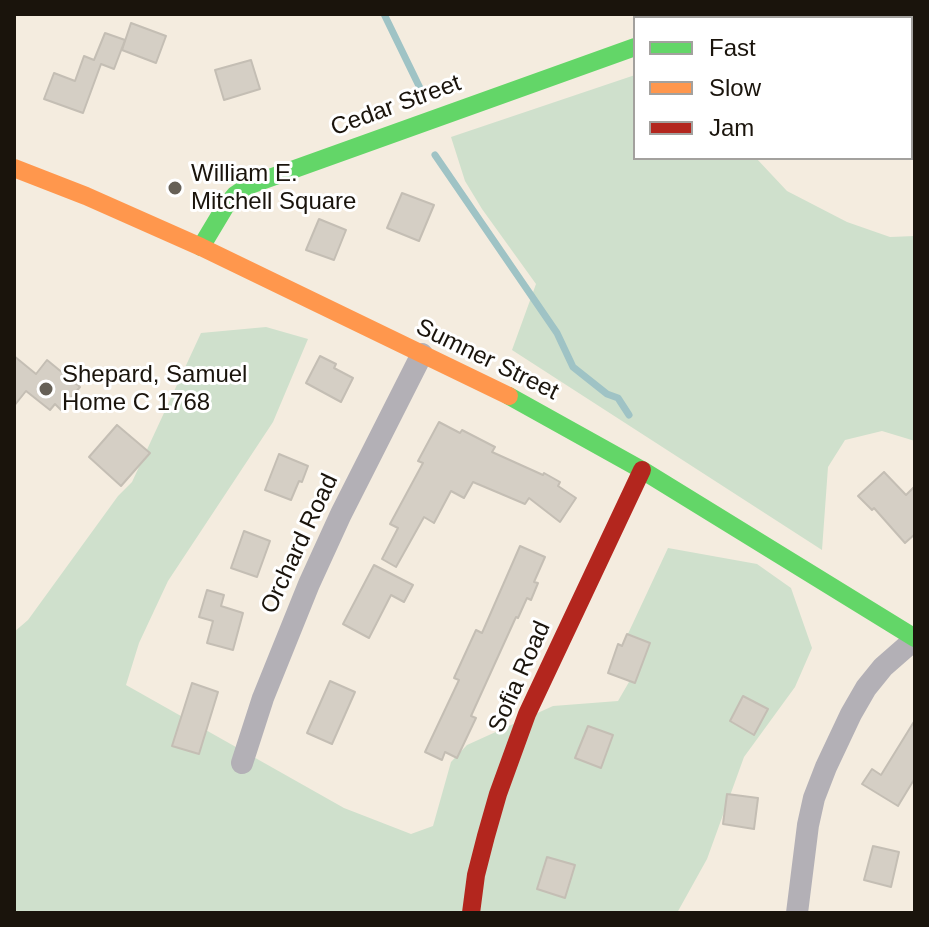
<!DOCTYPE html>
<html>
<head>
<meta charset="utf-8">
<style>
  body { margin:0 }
  #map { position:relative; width:929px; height:927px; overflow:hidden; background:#f4ecdf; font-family:Helvetica,sans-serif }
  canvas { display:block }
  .frame { position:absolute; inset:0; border:16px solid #1a140c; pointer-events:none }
  .legend { position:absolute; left:633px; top:16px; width:280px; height:144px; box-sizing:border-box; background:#fff; border:2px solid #a3a19e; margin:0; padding:10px 14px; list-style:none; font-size:24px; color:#1a140c }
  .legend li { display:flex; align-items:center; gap:16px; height:40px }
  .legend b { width:40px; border:2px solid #a3a19e }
</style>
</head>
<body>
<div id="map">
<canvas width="929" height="927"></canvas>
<div class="frame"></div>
<ul class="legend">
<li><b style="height:10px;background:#63d668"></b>Fast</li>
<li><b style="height:10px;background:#ff974d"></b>Slow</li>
<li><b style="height:10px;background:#b3261e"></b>Jam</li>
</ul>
</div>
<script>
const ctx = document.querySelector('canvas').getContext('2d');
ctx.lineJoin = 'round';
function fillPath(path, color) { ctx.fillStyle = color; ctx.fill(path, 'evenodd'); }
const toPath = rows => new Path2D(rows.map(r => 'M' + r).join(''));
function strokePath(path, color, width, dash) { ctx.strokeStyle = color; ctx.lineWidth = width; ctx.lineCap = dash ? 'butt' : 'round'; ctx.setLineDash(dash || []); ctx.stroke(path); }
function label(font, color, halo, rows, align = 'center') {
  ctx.font = font + ' Helvetica,sans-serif'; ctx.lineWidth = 6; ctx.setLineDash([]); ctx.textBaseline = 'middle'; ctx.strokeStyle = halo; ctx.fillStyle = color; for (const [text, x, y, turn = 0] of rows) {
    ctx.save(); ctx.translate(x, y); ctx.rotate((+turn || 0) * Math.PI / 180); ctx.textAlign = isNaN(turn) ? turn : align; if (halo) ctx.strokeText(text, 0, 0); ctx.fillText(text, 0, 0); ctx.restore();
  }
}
fillPath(toPath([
  [635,75,635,158,756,158,787,191,847,222,890,237,915,236,915,441,882,431,845,440,828,467,822,550,512,350,536,284,482,209,465,181,451,137],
  [266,327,308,339,273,422,168,581,139,643,126,685,344,808,411,834,433,826,451,762,467,745,553,706,618,701,629,682,626,638,668,548,757,564,791,588,812,648,795,687,744,757,707,859,677,913,14,913,14,632,28,620,118,496,132,482,201,333]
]), '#cfe0cc');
strokePath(toPath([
  [384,14,420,88],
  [435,155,557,333,573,367,607,394,618,398,629,415]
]), '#9fc3c5', 7);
const building = toPath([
  [131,23,166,36,156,63,122,50,131,23],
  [105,33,125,40,114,69,101,64,83,113,44,99,54,73,75,81,84,56,94,60,105,33],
  [251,60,260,89,224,100,215,70,251,60],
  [402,193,434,205,419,241,387,228,402,193],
  [319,219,346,230,334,260,306,250,319,219],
  [14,356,36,374,47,360,80,387,61,410,55,404,50,410,26,391,14,406,14,356],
  [320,356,336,364,334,368,353,378,341,402,306,383,320,356],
  [439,422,460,433,462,430,495,447,492,452,543,475,544,473,560,482,558,486,576,498,560,522,529,498,525,504,473,482,464,498,451,491,434,523,424,517,396,567,382,559,398,528,390,524,423,463,418,461,439,422],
  [117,425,150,453,121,486,89,457,117,425],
  [279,454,308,466,302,482,299,481,291,500,265,490,279,454],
  [884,472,906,495,915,486,915,534,905,543,874,508,872,510,858,496,884,472],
  [244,531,270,541,257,577,231,568,244,531],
  [520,546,545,557,534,582,538,583,531,600,527,598,518,618,516,617,471,716,476,718,457,758,445,752,442,760,425,752,459,680,454,678,476,630,482,633,520,546],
  [374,565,413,585,404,602,391,595,369,638,343,624,374,565],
  [207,590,224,595,221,606,243,613,233,650,207,643,213,621,199,617,207,590],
  [627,634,650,643,635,683,608,673,618,644,622,646,627,634],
  [330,681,355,692,332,744,307,733,330,681],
  [192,683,218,692,199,754,172,746,192,683],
  [743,696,768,709,754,735,730,721,743,696],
  [915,720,915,778,898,806,862,784,872,769,881,775,915,720],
  [588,726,613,735,601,768,575,758,588,726],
  [727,794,758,798,754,829,723,824,727,794],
  [873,846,899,852,891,887,864,880,873,846],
  [547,857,575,865,565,898,537,889,547,857]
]);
fillPath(building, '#d5cfc5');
strokePath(building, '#c4beb4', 2);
strokePath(toPath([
  [648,14,648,18]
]), '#b3b0b6', 11);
strokePath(toPath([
  [242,763,263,698,309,584,341,514,422,354],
  [797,913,808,825,814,798,826,767,851,714,866,688,883,667,915,639]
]), '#b3b0b6', 22);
strokePath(toPath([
  [728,18,741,14],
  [201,247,225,207,235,195,250,185,635,47],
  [509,396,642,470,915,638]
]), '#63d668', 18);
strokePath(toPath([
  [14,168,86,196,201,247,509,396]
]), '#ff974d', 18);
strokePath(toPath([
  [471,913,476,875,486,836,498,794,527,714,642,470]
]), '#b3261e', 18);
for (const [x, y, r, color] of [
  [175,188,8,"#666056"],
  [46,389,8,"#666056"]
]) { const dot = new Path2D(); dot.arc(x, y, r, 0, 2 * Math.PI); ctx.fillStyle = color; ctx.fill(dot); strokePath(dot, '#fff', 3); }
label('24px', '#1a140c', '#fff', [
  ["Cedar Street",396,106,-20],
  ["Sumner Street",487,360,26],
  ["Orchard Road",300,544,-65],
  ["Sofia Road",520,677,-66]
]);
label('24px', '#1a140c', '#fff', [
  ["William E.",191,174],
  ["Mitchell Square",191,202],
  ["Shepard, Samuel",62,375],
  ["Home C 1768",62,403]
], 'left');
</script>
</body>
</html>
